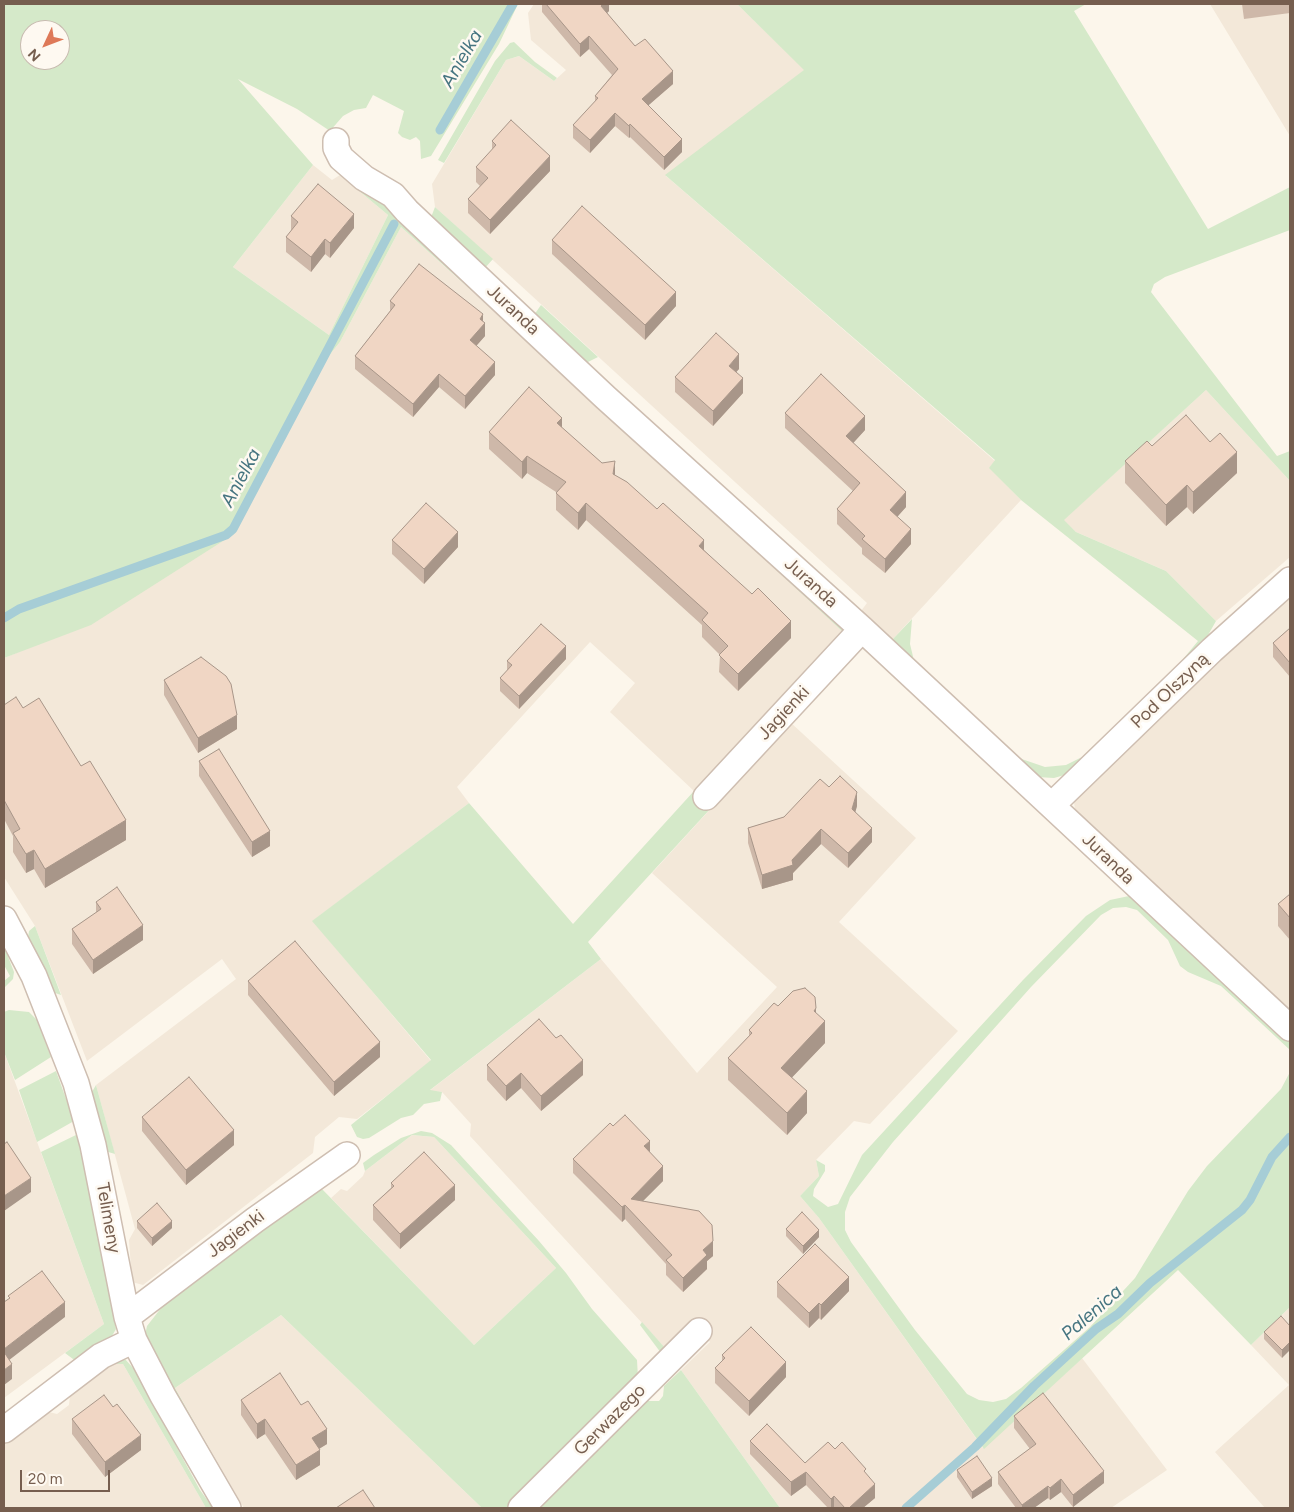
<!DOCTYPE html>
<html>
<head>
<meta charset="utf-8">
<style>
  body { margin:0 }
  #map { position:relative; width:1294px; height:1512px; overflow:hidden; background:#fcf6eb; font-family:Figtree,sans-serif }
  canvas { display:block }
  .frame { position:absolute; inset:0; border:5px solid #765e4f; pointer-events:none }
  .north { position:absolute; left:20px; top:20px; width:50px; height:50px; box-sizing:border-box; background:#fef9f1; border:1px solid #c8bbb0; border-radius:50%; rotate:227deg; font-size:14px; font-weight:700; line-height:20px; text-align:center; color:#765e4f }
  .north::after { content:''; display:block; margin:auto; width:18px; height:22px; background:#de7958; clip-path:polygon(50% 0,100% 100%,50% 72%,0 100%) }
  .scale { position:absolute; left:20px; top:1470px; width:90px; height:22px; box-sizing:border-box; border:2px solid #765e4f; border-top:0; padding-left:6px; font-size:15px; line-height:18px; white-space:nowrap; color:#765e4f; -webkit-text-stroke:4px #fef9f1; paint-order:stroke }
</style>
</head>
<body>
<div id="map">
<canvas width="1294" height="1512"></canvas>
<div class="frame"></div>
<div class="north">N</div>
<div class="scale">20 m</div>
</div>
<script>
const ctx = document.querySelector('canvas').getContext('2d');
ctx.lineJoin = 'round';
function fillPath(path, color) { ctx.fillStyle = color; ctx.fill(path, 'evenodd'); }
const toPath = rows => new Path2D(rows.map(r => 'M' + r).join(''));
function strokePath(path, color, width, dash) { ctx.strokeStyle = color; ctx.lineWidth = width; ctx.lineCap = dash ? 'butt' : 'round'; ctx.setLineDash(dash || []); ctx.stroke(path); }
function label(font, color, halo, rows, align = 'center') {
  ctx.font = font + ' Figtree,sans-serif'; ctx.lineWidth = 5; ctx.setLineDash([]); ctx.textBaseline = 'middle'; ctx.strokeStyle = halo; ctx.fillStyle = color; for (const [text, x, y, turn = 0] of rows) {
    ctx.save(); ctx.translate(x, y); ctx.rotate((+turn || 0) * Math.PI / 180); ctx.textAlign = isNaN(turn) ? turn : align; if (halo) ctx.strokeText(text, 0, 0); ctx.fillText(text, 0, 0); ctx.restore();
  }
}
fillPath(toPath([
  [534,4,737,4,805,70,666,176,995,461,990,468,1021,500,892,640,861,611,867,603,435,207,432,184,506,60,519,56,554,81,566,70,531,40,528,13],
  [1210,4,1290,4,1290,136],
  [313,165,332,180,340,175,388,215,329,335,233,267],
  [401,227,666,467,842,630,694,791,610,712,635,683,590,642,457,787,469,803,313,921,431,1061,357,1119,339,1117,315,1137,313,1153,143,1285,132,1282,129,1240,135,1229,96,1085,236,979,222,959,87,1061,35,926,4,877,4,658,31,647,319,368,340,342],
  [1206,390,1290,481,1290,557,1216,621,1166,571,1076,532,1063,520],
  [1290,594,1290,1017,1076,814,1074,803,1081,790,1128,744],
  [790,722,916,838,839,922,958,1031,870,1124,854,1121,852,1123,816,1160,819,1176,800,1196,819,1218,983,1448,1082,1358,1167,1470,1111,1508,780,1508,681,1370,710,1342,692,1323,666,1349,470,1136,471,1124,442,1092,429,1091,601,959,697,1073,777,987,652,873],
  [4,1052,104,1324,4,1398],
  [412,1135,434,1137,556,1268,474,1345,331,1198,341,1189,347,1191,363,1176,365,1171],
  [1290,1307,1290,1508,1265,1508,1215,1452,1289,1385,1251,1345],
  [281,1315,482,1508,244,1508,175,1388],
  [112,1364,123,1364,206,1508,4,1508,4,1445,49,1412,57,1414,69,1405,70,1395]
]), '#f3e8d9');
fillPath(toPath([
  [4,4,518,4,499,44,431,156,421,159,420,141,416,137,410,140,402,137,398,133,404,111,373,95,366,108,354,110,343,116,330,131,297,109,238,79,313,165,233,267,329,335,388,215,340,175,345,173,390,209,472,286,472,291,401,227,340,342,319,368,234,534,91,625,4,658],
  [30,30,60,30,60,60,30,60],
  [737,4,1086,4,1074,11,1208,229,1290,187,1290,230,1165,277,1154,284,1151,292,1277,456,1290,451,1290,481,1206,390,1064,520,1076,532,1166,571,1216,621,1203,644,1068,774,1054,778,1037,777,1010,755,1045,767,1066,765,1082,757,1174,670,1198,641,1021,500,989,468,995,460,665,175,804,70],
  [514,42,535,62,557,78,554,81,519,56,506,60,444,163,438,160,495,61,510,43],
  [435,207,493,259,484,269,430,220],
  [541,305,598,357,584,364,534,315],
  [779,566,848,632,759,729,747,734,842,631,774,568],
  [861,611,892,640,912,619,910,644,916,669,863,620],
  [694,791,712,807,588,942,601,959,430,1090,442,1092,440,1101,424,1104,413,1115,401,1118,369,1138,363,1139,357,1137,351,1125,431,1060,312,921,469,803,573,924],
  [1129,896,1137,899,1290,1039,1290,1050,1221,986,1188,972,1180,966,1168,940,1137,910,1126,907,1113,908,1101,915,1031,987,893,1142,850,1197,845,1212,845,1230,851,1242,915,1330,967,1394,979,1400,993,1402,1006,1399,1021,1388,1090,1327,1135,1278,1188,1191,1207,1166,1281,1089,1290,1072,1290,1307,1251,1345,1178,1270,984,1449,819,1218,800,1196,819,1176,816,1160,825,1165,825,1171,814,1189,813,1196,828,1207,838,1204,862,1155,1023,980,1086,916,1110,900],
  [35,926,61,995,55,993,48,984,28,937,29,931],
  [4,946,14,972,13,979,4,988,4,981,10,976,4,965],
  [9,1010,29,1012,37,1020,51,1057,15,1080,4,1052,4,1012],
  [56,1071,74,1121,37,1142,19,1090],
  [96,1085,115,1154,105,1151,89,1097],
  [421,1131,432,1133,451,1145,539,1241,566,1273,592,1309,637,1360,638,1378,512,1508,482,1508,281,1315,175,1388,219,1466,214,1466,145,1335,147,1326,165,1303,295,1203,314,1192,322,1189,474,1345,556,1268,434,1137,412,1135,365,1171,363,1163,374,1155,401,1138],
  [78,1134,116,1329,112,1336,77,1362,65,1353,104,1324,41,1152],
  [642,1322,666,1349,661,1353,640,1325],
  [124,1358,134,1369,200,1490,213,1508,206,1508,123,1364,112,1364,70,1395,110,1363],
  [681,1370,780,1508,534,1508,646,1401,659,1401,663,1396,664,1386]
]), '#d5e9c9');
strokePath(toPath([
  [440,130,513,4],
  [4,618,19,609,226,535,233,529,394,224],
  [906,1508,975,1447,1034,1386,1096,1329,1118,1314,1150,1283,1242,1210,1250,1200,1272,1157,1290,1137]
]), '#a6cdd6', 9);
const minor = toPath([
  [336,141,336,148,341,158,364,178,393,195,407,211,605,397,862,629,1290,1028],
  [706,797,862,629],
  [1052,805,1212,650,1290,580],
  [4,919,34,976,76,1083,93,1145,127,1317,134,1340,163,1396,228,1508],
  [127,1317,255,1220,347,1155],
  [4,1430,101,1356,134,1340],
  [521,1508,699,1331]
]);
strokePath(minor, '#cebeb1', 28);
strokePath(minor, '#fff', 25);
fillPath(toPath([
  [542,4,609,4,609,11,607,13,635,46,673,84,648,105,682,152,664,170,630,137,629,138,615,126,590,153,573,138,573,125,595,102,595,96,612,75,589,49,580,57,542,12],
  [1242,4,1290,4,1290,13,1244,19],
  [492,141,550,171,490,234,468,213,468,199,480,186,476,182,476,167,492,150],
  [291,216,354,228,330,258,325,254,311,272,286,252,286,237,291,231],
  [552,240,676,306,645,340,552,254],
  [390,301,483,321,485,336,476,346,495,375,465,409,439,387,413,417,355,369,355,356,390,311],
  [739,369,736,372,743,393,713,426,675,392,675,377],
  [785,413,865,430,853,443,906,507,897,517,911,544,885,573,862,554,862,548,837,524,837,509,853,491,785,428],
  [562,428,615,475,704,550,791,638,738,691,719,672,720,655,702,637,702,625,586,520,578,530,556,510,556,492,527,473,522,479,489,449,489,432],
  [1152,446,1237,473,1193,514,1187,507,1166,526,1125,483,1125,461],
  [392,540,458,547,424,584,392,554],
  [1290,622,1290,677,1273,657,1273,643,1290,628],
  [566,659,519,709,500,691,500,678,507,671,507,661],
  [164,680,237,729,198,753,164,695],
  [4,705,23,708,126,840,45,888,34,869,26,873,13,852,13,836,4,819],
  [199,761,270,846,252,857,199,776],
  [829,787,857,806,855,812,872,842,848,868,821,844,793,873,793,880,762,889,748,843,748,828,784,817],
  [1290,894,1290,940,1278,926,1278,904],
  [96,902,143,940,93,974,72,944,72,929,96,913],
  [248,981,380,1057,334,1096,248,995],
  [778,1006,816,1013,825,1043,792,1077,807,1113,787,1135,728,1080,728,1058,749,1036,749,1030],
  [556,1038,583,1075,541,1111,521,1088,506,1101,487,1080,487,1065],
  [142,1117,234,1145,186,1185,142,1131],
  [573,1159,663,1181,643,1201,713,1256,707,1261,707,1269,683,1292,666,1275,666,1264,625,1219,622,1222,573,1173],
  [391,1183,455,1200,400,1249,373,1220,373,1205,391,1188],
  [137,1221,172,1228,152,1246,137,1228],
  [786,1229,819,1237,803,1254,786,1236],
  [777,1282,849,1291,821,1320,819,1318,809,1328,777,1297],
  [1290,1326,1282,1358,1264,1339,1264,1332],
  [722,1355,786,1377,749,1416,715,1383,715,1368,722,1361],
  [241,1400,301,1405,327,1444,319,1449,320,1465,296,1480,265,1434,257,1439,241,1415],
  [1014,1416,1104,1483,1073,1507,1061,1492,1050,1500,1048,1498,1034,1508,1016,1508,998,1484,998,1472,1030,1449,1014,1428],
  [72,1419,141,1450,105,1477,72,1434],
  [750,1441,805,1463,835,1449,866,1474,875,1498,863,1508,828,1508,806,1485,791,1496,750,1454],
  [957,1470,992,1486,972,1499,957,1477]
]), '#ceb8a9');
fillPath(toPath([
  [603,4,609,4,609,11,601,19,601,6],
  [589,36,589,49,580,57,580,44],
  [673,71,673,84,642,111,642,99],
  [615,113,615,126,590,153,590,140],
  [630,124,630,137,629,138,629,126],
  [682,139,682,152,664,170,664,157],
  [550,156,550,171,490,234,490,220],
  [354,214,354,228,330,258,330,243],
  [325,239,325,254,311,272,311,257],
  [676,292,676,306,645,340,645,325],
  [483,314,483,324,485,323,485,336,470,353,470,340,480,319],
  [739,354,739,369,729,380,729,366],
  [495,362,495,375,465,409,465,396],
  [439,374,439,387,413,417,413,404],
  [743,378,743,393,713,426,713,411],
  [865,416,865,430,846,451,846,436],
  [562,418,562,435,557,423],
  [1237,452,1237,473,1193,514,1193,492],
  [527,456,527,473,522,479,522,462],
  [615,461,615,478,613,474],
  [1187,485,1187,507,1166,526,1166,505],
  [906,492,906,507,890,525,890,510],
  [586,503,586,520,578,530,578,513],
  [911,529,911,544,885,573,885,559],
  [458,532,458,547,424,584,424,569],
  [704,540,704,557,699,546],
  [791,621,791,638,738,691,738,674],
  [566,646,566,659,519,709,519,696],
  [237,715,237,729,198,753,198,738],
  [857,792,857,806,852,824,852,809],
  [126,820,126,840,45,888,45,869],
  [872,828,872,842,848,868,848,853],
  [821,829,821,844,793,873,793,880,762,889,762,875,792,860],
  [270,831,270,846,252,857,252,842],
  [34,850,34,869,26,873,26,854],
  [143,925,143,940,93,974,93,960],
  [816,1008,816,1030,825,1021,825,1043,781,1089,781,1068,814,1011],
  [380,1042,380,1057,334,1096,334,1082],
  [583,1060,583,1075,541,1111,541,1096],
  [521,1073,521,1088,506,1101,506,1086],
  [807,1091,807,1113,787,1135,787,1113],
  [234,1130,234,1145,186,1185,186,1170],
  [650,1141,650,1155,644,1146],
  [663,1166,663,1181,632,1212,631,1199],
  [31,1178,31,1192,4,1211,4,1196],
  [455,1185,455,1200,400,1249,400,1234],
  [625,1205,625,1219,622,1222,622,1207],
  [172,1221,172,1228,152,1246,152,1238],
  [819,1230,819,1237,803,1254,803,1246],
  [713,1241,713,1256,707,1261,707,1269,683,1292,683,1278,703,1250],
  [849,1277,849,1291,821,1320,821,1305],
  [65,1302,65,1317,4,1364,4,1349],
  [819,1303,819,1318,809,1328,809,1313],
  [1290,1342,1290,1350,1282,1358,1282,1350],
  [786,1362,786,1377,749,1416,749,1401],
  [12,1364,12,1379,4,1385,4,1370],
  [265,1419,265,1434,257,1439,257,1424],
  [327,1429,327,1444,312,1453,312,1438],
  [141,1435,141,1450,105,1477,105,1462],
  [320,1450,320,1465,296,1480,296,1465],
  [1104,1471,1104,1483,1073,1507,1073,1495],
  [806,1472,806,1485,791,1496,791,1482],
  [992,1478,992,1486,972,1499,972,1492],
  [1061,1479,1061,1492,1050,1500,1050,1488],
  [875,1484,875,1498,863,1508,849,1508],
  [1048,1486,1048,1498,1034,1508,1022,1508,1022,1505],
  [834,1496,834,1508,831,1508,831,1499]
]), '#a89689');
const building = toPath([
  [546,4,603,4,601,6,635,46,645,39,673,71,642,99,682,139,664,157,630,124,629,126,615,113,590,140,573,125,598,98,595,96,618,69,589,36,580,44,546,4],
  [511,120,550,156,490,220,468,199,488,178,476,167,496,145,492,141,511,120],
  [318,184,354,214,330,243,325,239,311,257,286,237,298,222,291,216,318,184],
  [582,206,676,292,645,325,552,240,582,206],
  [419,264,483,314,480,319,485,323,470,340,495,362,465,396,439,374,413,404,355,356,395,305,390,301,419,264],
  [716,333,739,354,729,366,743,378,713,411,675,377,716,333],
  [821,374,865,416,846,436,906,492,890,510,911,529,885,559,862,539,865,536,837,509,860,483,785,413,821,374],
  [529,387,562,418,557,423,602,463,615,461,613,474,627,482,657,509,663,503,704,540,699,546,752,594,758,588,791,621,738,674,719,655,728,646,702,620,708,613,586,503,578,513,556,493,566,482,527,456,522,462,489,432,529,387],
  [1186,415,1210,442,1220,433,1237,452,1193,492,1187,485,1166,505,1125,461,1147,441,1152,446,1186,415],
  [426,503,458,532,424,569,392,540,426,503],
  [541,624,566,646,519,696,500,678,512,665,507,661,541,624],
  [1290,628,1290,663,1273,643,1290,628],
  [201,657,226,676,231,684,237,715,198,738,164,680,201,657],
  [16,697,23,708,39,698,81,766,90,761,126,820,45,869,34,850,26,854,13,833,20,829,4,800,4,705,16,697],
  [219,749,270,831,252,842,199,761,219,749],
  [840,776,857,792,852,809,872,828,848,853,821,829,792,860,793,865,762,875,748,828,784,817,820,779,829,787,840,776],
  [117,887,143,925,93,960,72,929,101,909,96,902,117,887],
  [1290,894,1290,918,1278,904,1290,894],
  [295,941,380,1042,334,1082,248,981,295,941],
  [805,988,815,997,816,1008,814,1011,825,1021,781,1068,807,1091,787,1113,728,1058,752,1033,749,1030,774,1003,778,1006,793,991,805,988],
  [539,1019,556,1038,561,1035,583,1060,541,1096,521,1073,506,1086,487,1065,539,1019],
  [189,1077,234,1130,186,1170,142,1117,189,1077],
  [625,1115,650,1141,644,1146,663,1166,631,1199,699,1211,712,1225,713,1241,703,1250,707,1255,683,1278,666,1260,672,1255,625,1205,622,1207,573,1159,610,1123,613,1126,625,1115],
  [7,1142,31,1178,4,1196,4,1144,7,1142],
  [424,1152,455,1185,400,1234,373,1205,394,1186,391,1183,424,1152],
  [157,1203,172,1221,152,1238,137,1221,157,1203],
  [802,1212,819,1230,803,1246,786,1229,802,1212],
  [815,1244,849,1277,821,1305,819,1303,809,1313,777,1282,815,1244],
  [42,1271,65,1302,4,1349,4,1302,10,1298,8,1296,42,1271],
  [1281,1316,1290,1326,1290,1342,1282,1350,1264,1332,1281,1316],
  [751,1327,786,1362,749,1401,715,1368,725,1358,722,1355,751,1327],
  [4,1352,12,1364,4,1370,4,1352],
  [280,1373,301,1405,308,1401,327,1429,312,1438,320,1450,296,1465,265,1419,257,1424,241,1400,280,1373],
  [1043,1393,1104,1471,1073,1495,1061,1479,1050,1488,1048,1486,1022,1505,998,1472,1036,1444,1014,1416,1043,1393],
  [104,1395,113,1407,117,1404,141,1435,105,1462,72,1419,104,1395],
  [767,1424,805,1463,828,1442,835,1449,842,1442,866,1469,864,1471,875,1484,849,1508,845,1508,834,1496,831,1499,806,1472,791,1482,750,1441,767,1424],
  [977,1456,992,1478,972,1492,957,1470,977,1456],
  [363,1490,375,1508,336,1508,363,1490]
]);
fillPath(building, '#f0d6c4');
strokePath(building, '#a89689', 1);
label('18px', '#765e4f', '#fef9f1', [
  ["Juranda",513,310,43],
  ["Juranda",811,583,42],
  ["Pod Olszyną",1170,691,-44],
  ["Jagienki",784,713,-47],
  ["Juranda",1108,859,44],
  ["Telimeny",108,1218,80],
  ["Jagienki",236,1234,-37],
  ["Gerwazego",610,1420,-45]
]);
label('italic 19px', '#467581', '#fef9f1', [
  ["Anielka",462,59,-60],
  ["Anielka",241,478,-62],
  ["Palenica",1092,1313,-41]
]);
</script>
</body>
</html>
